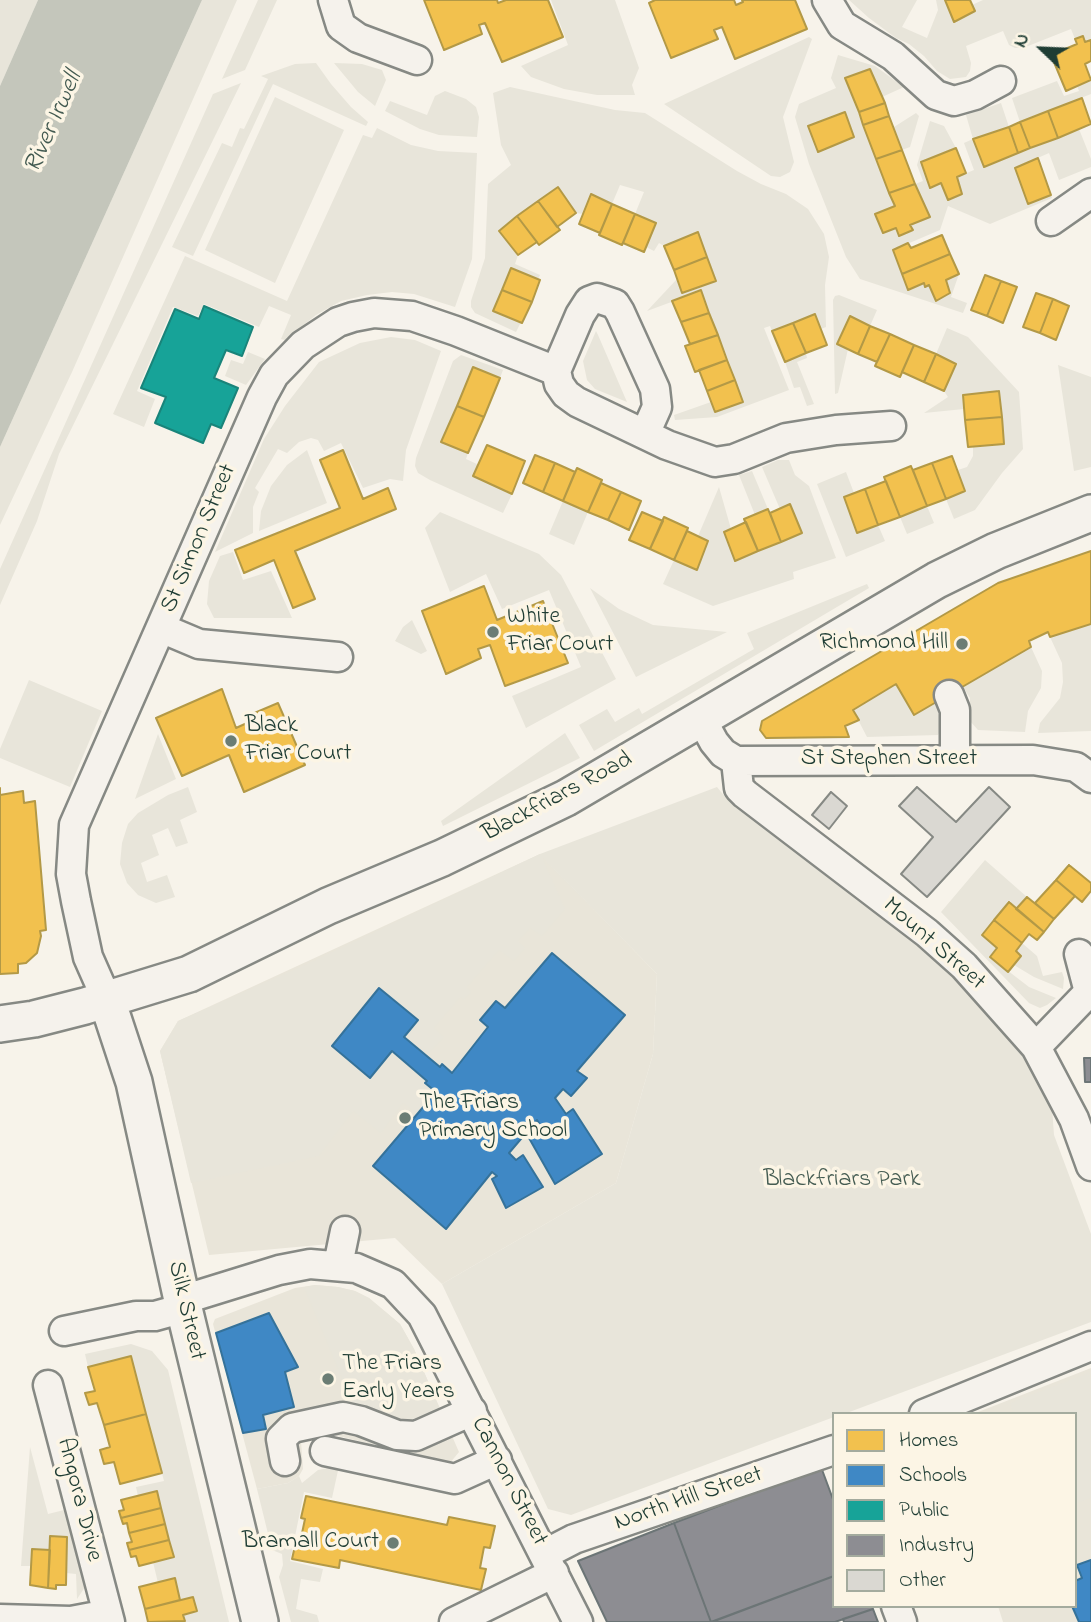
<!DOCTYPE html>
<html>
<head>
<meta charset="utf-8">
<style>
  body { margin:0 }
  #map { position:relative; width:1091px; height:1622px; overflow:hidden; background:#f7f3ea; font-family:"Indie Flower",sans-serif }
  canvas { display:block }
  .legend { position:absolute; left:832px; top:1412px; width:245px; height:196px; box-sizing:border-box; background:#fcf5e5; border:2px solid #a4ab9e; margin:0; padding:9px 12px; list-style:none; font-size:21px; color:#1f3d34 }
  .legend li { display:flex; align-items:center; gap:14px; height:35px }
  .legend b { width:35px; border:2px solid #a4ab9e }
  .north { position:absolute; left:1007px; top:14px; width:70px; height:70px; -webkit-text-stroke:5px #fcf5e5; paint-order:stroke; rotate:293deg; font-size:19px; font-weight:700; line-height:28px; text-align:center; color:#1f3d34 }
  .north::after { content:''; display:block; margin:auto; width:24px; height:32px; background:#1f3d34; clip-path:polygon(50% 0,100% 100%,50% 72%,0 100%) }
</style>
</head>
<body>
<div id="map">
<canvas width="1091" height="1622"></canvas>
<ul class="legend">
<li><b style="height:19px;background:#f2c14e"></b>Homes</li>
<li><b style="height:19px;background:#3f88c5"></b>Schools</li>
<li><b style="height:19px;background:#17a398"></b>Public</li>
<li><b style="height:19px;background:#8d8d92"></b>Industry</li>
<li><b style="height:19px;background:#dad8d2"></b>Other</li>
</ul>
<div class="north">N</div>
</div>
<script>
const ctx = document.querySelector('canvas').getContext('2d');
ctx.lineJoin = 'round';
function fillPath(path, color) { ctx.fillStyle = color; ctx.fill(path, 'evenodd'); }
const toPath = rows => new Path2D(rows.map(r => 'M' + r).join(''));
function strokePath(path, color, width, dash) { ctx.strokeStyle = color; ctx.lineWidth = width; ctx.lineCap = dash ? 'butt' : 'round'; ctx.setLineDash(dash || []); ctx.stroke(path); }
function label(font, color, halo, rows, align = 'center') {
  ctx.font = font + ' "Indie Flower",sans-serif'; ctx.lineWidth = 7; ctx.setLineDash([]); ctx.textBaseline = 'middle'; ctx.strokeStyle = halo; ctx.fillStyle = color; for (const [text, x, y, turn = 0] of rows) {
    ctx.save(); ctx.translate(x, y); ctx.rotate((+turn || 0) * Math.PI / 180); ctx.textAlign = isNaN(turn) ? turn : align; if (halo) ctx.strokeText(text, 0, 0); ctx.fillText(text, 0, 0); ctx.restore();
  }
}
fillPath(toPath([
  [540,854,657,974,653,1054,616,1183,442,1284,395,1238,209,1255,160,1051,178,1021],
  [315,1285,338,1287,355,1291,369,1298,400,1324,414,1349,459,1452,450,1463,330,1434,301,1441,303,1469,299,1476,288,1483,257,1489,213,1324,215,1319,295,1288],
  [1091,1368,1091,1622,1003,1622,998,1606,1075,1606,1075,1414,973,1414]
]), '#e9e5d9');
fillPath(toPath([
  [0,0,38,0,0,86],
  [202,0,237,0,72,372,0,525,0,447],
  [258,0,277,0,245,70,222,79],
  [551,0,615,0,639,68,632,85,635,95,597,95,564,89,531,77,521,66,568,45],
  [849,0,917,0,902,27,927,38,938,10,936,0,945,0,954,22,975,11,972,5,983,0,1091,0,1091,40,1085,42,1075,39,1071,29,1023,48,1015,48,1009,45,1003,31,966,46,971,63,970,71,966,77,950,79,937,71,924,56,909,44,896,38,869,18],
  [809,37,812,39,783,117,794,162,790,172,780,177,771,176,664,104],
  [838,55,875,66,904,87,882,97,870,69,845,79,895,206,875,215,883,233,896,228,900,235,913,230,910,225,929,217,915,184,923,181,917,165,930,121,944,126,956,148,921,163,930,187,941,183,948,200,962,194,957,177,974,170,964,143,973,139,966,115,1001,103,1009,127,974,139,984,167,1079,129,1091,159,1091,167,1059,180,1049,153,1015,168,1028,204,1051,195,1052,198,990,224,948,206,940,230,893,250,908,289,924,283,929,285,936,301,950,293,946,280,959,274,951,297,967,303,963,313,860,279,846,257,809,164,795,117,799,104,836,88,831,78],
  [844,112,853,137,818,151,808,127],
  [316,63,331,84,351,107,368,122,366,126,273,84,193,256,172,247,222,143,232,147,240,128,244,129,268,79,261,76,295,64],
  [334,63,362,64,382,70,386,80,375,106,358,92],
  [1091,80,1091,94,1020,122,1012,98,1057,81,1064,96,1079,91,1077,86],
  [241,83,59,454,37,521,0,605,0,569,213,94],
  [510,87,615,110,645,113,737,171,761,184,786,194,808,209,824,234,829,257,825,285,826,327,821,329,815,315,772,331,770,326,764,328,789,390,717,417,675,420,674,415,711,402,715,412,743,402,701,291,647,311,677,279,716,280,698,232,664,246,659,243,654,251,646,247,656,223,635,214,644,192,620,185,612,204,591,194,583,214,576,213,558,188,499,231,518,255,515,264,540,275,538,279,511,269,494,310,521,322,516,332,475,313,471,307,471,301,485,258,488,184,511,165,501,145,493,93],
  [445,91,466,99,476,107,479,117,477,137,439,135,420,129,385,111,390,101,427,115,435,96],
  [275,97,344,130,275,283,205,250],
  [916,113,919,116,910,147,902,150,894,127],
  [377,128,411,145,438,151,477,153,472,259,455,307,414,294,392,292,367,295,341,301,316,315,285,340,281,339,291,315,269,306,259,327,204,304,198,316,173,307,137,391,155,399,144,427,113,414,185,256,287,301,363,135,372,138],
  [839,295,877,310,870,326,849,317,838,344,848,349,838,393,835,394,833,300,835,296],
  [947,328,968,337,1019,392,1023,449,1002,473,975,510,954,519,946,499,965,491,958,470,967,467,973,456,973,447,1004,443,999,391,963,395,964,409,924,413,948,397,944,391,956,364,936,354],
  [596,331,598,335,627,402,595,389,587,380,583,361],
  [391,337,415,340,441,351,406,450,403,481,390,479,363,488,341,443,324,451,318,440,311,438,299,442,287,453,278,449,255,488,259,492,253,507,253,533,215,552,264,439,285,406,319,362,360,343],
  [248,352,265,359,246,385,225,376,231,360,243,364],
  [806,353,807,358,797,362,814,404,807,406,800,387,794,388,785,362],
  [461,355,503,370,500,378,473,367,441,442,468,453,466,459,479,465,473,476,512,494,503,513,430,480,418,473,415,466,416,458,453,361],
  [1058,365,1091,377,1091,467,1074,471],
  [307,450,327,503,259,531,261,511,271,486,287,465],
  [778,460,789,460,795,475,809,486,836,558,793,572,794,579,713,606,663,584,674,560,697,570,708,541,698,536,719,487,731,529,724,532,735,560,801,533,790,504,780,509,762,467],
  [752,471,768,509,755,515,739,475],
  [846,472,854,493,844,498,857,532,878,525,885,541,846,557,817,484],
  [563,501,588,512,574,545,549,534],
  [927,506,934,523,907,534,900,517],
  [440,512,539,554,561,575,616,679,526,728,512,696,581,667,549,590,502,609,486,574,450,592,425,528],
  [233,552,243,580,271,571,292,618,214,618,207,604,209,581,220,556],
  [867,584,869,588,594,751,579,725,607,709,615,722,639,708,642,714,754,649,747,633],
  [590,588,619,609,653,625,727,632,636,677],
  [412,620,427,651,421,654,395,641,403,627],
  [1091,624,1091,731,1038,733,1040,723,1060,698,1063,682,1062,663,1050,637],
  [1031,647,1042,671,1041,688,1028,711,1025,732,978,730,970,721,970,698,963,687],
  [29,680,102,711,70,787,0,758,0,749],
  [896,684,937,701,941,729,938,735,867,737,853,710],
  [565,733,580,758,443,826,441,821],
  [158,734,176,779,135,799],
  [188,787,197,812,180,820,188,843,176,847,168,828,152,835,159,855,141,863,147,882,167,875,175,897,156,903,138,895,127,883,120,864,122,843,128,824,138,813,168,795],
  [717,787,726,798,863,905,896,924,929,948,1000,1025,1024,1057,1052,1107,1054,1135,1091,1234,1091,1322,844,1414,834,1414,834,1417,571,1515,548,1509,442,1284,616,1183,653,1054,657,974,542,857,565,909,542,936,530,928,518,941,525,948,514,961,499,950,467,987,471,992,464,1000,460,997,434,1028,444,1037,426,1056,404,1037,418,1020,332,1046,370,1078,392,1051,427,1081,425,1083,436,1092,417,1114,403,1103,381,1133,353,1111,319,1156,191,1183,160,1051,178,1021,305,965,540,854],
  [985,860,1027,897,1016,909,1008,902,982,935,997,948,990,957,1029,987,1056,998,1047,1005,1040,1008,1029,1003,941,912],
  [1022,943,1037,956,1043,976,1062,972,1064,978,1063,989,1034,977,1014,965,1021,956,1016,951],
  [315,1285,338,1287,355,1291,369,1298,400,1324,414,1349,440,1409,431,1416,405,1425,354,1407,304,1287],
  [131,1344,152,1351,168,1370,229,1622,182,1622,185,1621,183,1615,197,1611,193,1597,180,1600,174,1579,158,1583,153,1562,173,1556,157,1491,138,1496,136,1487,164,1481,131,1356,88,1367,85,1354],
  [1089,1373,1091,1379,1091,1498,1075,1504,1075,1414,1014,1414,1010,1403],
  [30,1447,48,1514,68,1509,87,1584,77,1599,76,1574,66,1573,67,1537,51,1536,50,1550,33,1549,32,1566,21,1566],
  [339,1466,332,1498,304,1492,290,1561,323,1569,320,1582,301,1579,296,1609,317,1615,319,1622,291,1622,279,1577,283,1565,282,1554,272,1550,257,1489,288,1483,299,1476,302,1483,318,1470]
]), '#e8e5da');
fillPath(toPath([
  [38,0,202,0,0,447,0,86]
]), '#c4c6bb');
const homes = toPath([
  [424,0,497,0,498,3,506,0,548,0,563,37,502,62,485,23,479,25,482,34,444,50,424,0],
  [655,0,734,0,736,5,743,2,742,0,795,0,807,29,735,59,722,27,714,30,718,39,671,58,649,3,655,0],
  [945,0,970,0,975,11,954,22,945,0],
  [1083,36,1085,42,1091,40,1091,61,1085,64,1091,80,1066,91,1051,55,1077,44,1075,39,1083,36],
  [870,69,885,103,859,112,845,78,870,69],
  [1082,98,1091,124,1058,138,1048,111,1082,98],
  [885,103,889,116,863,125,859,112,885,103],
  [1048,111,1058,138,1030,148,1020,122,1048,111],
  [845,112,854,137,818,152,808,126,845,112],
  [889,116,902,150,876,159,863,125,889,116],
  [1020,122,1030,148,1018,153,1009,127,1020,122],
  [1009,127,1018,153,984,167,973,139,1009,127],
  [956,148,966,173,957,177,962,194,948,200,941,183,930,188,921,162,956,148],
  [902,150,915,184,889,193,876,159,902,150],
  [1038,158,1051,195,1028,204,1015,168,1038,158],
  [915,184,930,217,910,225,913,230,899,236,896,228,883,233,875,214,895,206,889,193,915,184],
  [558,187,576,213,557,227,538,201,558,187],
  [591,194,612,204,600,233,579,224,591,194],
  [538,201,560,230,539,245,517,216,538,201],
  [612,204,635,214,622,245,599,235,612,204],
  [635,214,656,223,644,252,623,243,635,214],
  [517,216,537,242,518,255,499,231,517,216],
  [698,232,707,257,674,270,664,246,698,232],
  [942,235,950,254,902,274,893,250,908,243,911,248,942,235],
  [950,254,959,274,946,280,950,293,936,301,929,285,925,287,924,283,908,290,902,274,950,254],
  [707,257,716,281,682,293,674,270,707,257],
  [511,268,540,280,532,302,502,290,511,268],
  [985,275,1001,281,987,316,971,310,985,275],
  [1001,281,1017,287,1003,323,987,316,1001,281],
  [502,290,532,302,522,323,493,311,502,290],
  [701,290,709,313,681,322,672,301,701,290],
  [1036,293,1053,299,1040,333,1023,327,1036,293],
  [1053,299,1069,306,1056,340,1040,333,1053,299],
  [709,313,718,335,690,344,681,322,709,313],
  [815,314,827,345,806,353,793,323,815,314],
  [850,316,870,326,858,354,837,344,850,316],
  [793,323,806,353,785,362,772,331,793,323],
  [870,326,890,334,877,362,858,354,870,326],
  [890,334,914,345,900,377,875,366,890,334],
  [718,335,727,360,695,372,685,346,718,335],
  [914,345,936,354,924,382,902,372,914,345],
  [936,354,956,364,944,391,924,382,936,354],
  [727,360,735,380,707,391,699,370,727,360],
  [473,367,500,378,484,417,457,406,473,367],
  [735,380,743,402,715,412,707,391,735,380],
  [999,391,1002,417,965,420,963,395,999,391],
  [457,406,484,417,468,453,441,442,457,406],
  [1002,417,1004,444,968,447,965,420,1002,417],
  [487,445,525,461,512,494,473,476,487,445],
  [343,450,363,499,388,488,396,509,295,551,315,599,293,608,274,560,244,573,235,550,340,508,320,460,343,450],
  [535,455,555,463,543,492,523,483,535,455],
  [952,456,965,491,946,499,932,463,952,456],
  [555,463,575,472,563,501,543,492,555,463],
  [932,463,946,499,927,506,913,470,932,463],
  [911,466,927,506,900,517,884,477,911,466],
  [577,468,602,480,588,512,563,501,577,468],
  [886,481,900,517,878,525,865,489,886,481],
  [601,483,621,492,608,520,588,512,601,483],
  [865,489,878,525,857,533,844,497,865,489],
  [621,492,641,501,629,530,608,520,621,492],
  [790,504,802,533,781,542,770,513,790,504],
  [768,509,781,542,758,551,744,519,768,509],
  [642,512,663,521,650,549,629,540,642,512],
  [664,517,688,528,674,560,650,549,664,517],
  [746,522,758,551,735,561,724,532,746,522],
  [687,531,708,541,697,570,674,560,687,531],
  [1091,551,1091,624,1050,637,1048,632,1029,641,1031,647,914,715,896,684,853,710,859,720,845,726,849,737,766,738,760,730,762,721,998,583,1091,551],
  [484,586,497,620,543,601,568,663,505,686,490,645,478,649,481,658,446,674,422,611,484,586],
  [222,689,236,728,247,723,245,717,278,703,305,765,244,792,229,755,182,776,156,718,222,689],
  [0,788,0,795,23,791,24,803,35,801,46,930,40,931,41,936,37,953,26,963,18,964,18,973,0,974,0,788],
  [1069,865,1091,883,1091,891,1082,902,1056,880,1069,865],
  [1056,880,1075,896,1054,919,1035,903,1056,880],
  [1027,897,1054,919,1044,932,1016,909,1027,897],
  [1009,902,1044,932,1037,940,1029,934,1022,943,994,920,1009,902],
  [994,920,1022,943,1016,951,1021,956,1008,972,990,957,997,948,982,935,994,920],
  [131,1356,146,1414,104,1425,97,1403,89,1405,85,1393,95,1391,88,1367,131,1356],
  [146,1414,162,1473,120,1484,114,1462,104,1464,100,1450,110,1447,104,1425,146,1414],
  [157,1491,161,1508,121,1518,119,1511,124,1510,121,1500,157,1491],
  [306,1496,447,1525,449,1517,495,1526,490,1548,484,1547,480,1568,486,1569,481,1590,340,1560,339,1568,292,1559,297,1537,301,1538,305,1519,301,1518,306,1496],
  [161,1508,165,1524,129,1533,127,1523,123,1524,121,1518,161,1508],
  [165,1524,169,1540,129,1550,127,1543,132,1542,129,1533,165,1524],
  [50,1536,67,1537,66,1585,56,1585,56,1589,48,1588,50,1536],
  [169,1540,174,1557,139,1566,136,1556,131,1557,129,1550,169,1540],
  [32,1549,50,1550,48,1588,30,1585,32,1549],
  [175,1578,180,1600,145,1609,139,1587,175,1578],
  [193,1597,197,1611,183,1615,185,1621,148,1622,145,1609,193,1597]
]);
fillPath(homes, '#f2c14e');
strokePath(homes, '#b39946', 2);
const schools = toPath([
  [552,953,625,1015,577,1071,587,1078,571,1096,563,1089,555,1098,566,1114,573,1109,602,1154,555,1184,529,1138,543,1129,537,1120,509,1153,516,1160,523,1155,543,1187,506,1208,492,1179,497,1176,492,1172,446,1229,373,1166,436,1092,425,1083,427,1081,392,1051,370,1078,332,1046,379,988,418,1020,404,1037,440,1067,442,1064,452,1073,488,1027,480,1020,496,1001,505,1008,552,953],
  [269,1313,298,1367,285,1372,294,1407,263,1415,266,1429,243,1433,216,1333,269,1313],
  [1091,1560,1091,1622,1079,1622,1072,1606,1075,1606,1075,1581,1082,1578,1077,1565,1091,1560]
]);
fillPath(schools, '#3f88c5');
strokePath(schools, '#35729a', 2);
const public = toPath([
  [204,306,253,327,242,356,226,350,214,378,238,388,221,428,211,424,203,443,155,423,166,397,141,388,175,309,199,319,204,306]
]);
fillPath(public, '#17a398');
strokePath(public, '#19847a', 2);
const industry = toPath([
  [1084,1058,1091,1058,1091,1082,1085,1082,1084,1058],
  [821,1467,834,1502,834,1576,711,1622,674,1523,821,1467],
  [674,1523,711,1622,607,1622,578,1561,674,1523],
  [834,1576,834,1606,872,1606,873,1609,835,1622,712,1622,834,1576],
  [873,1609,878,1622,844,1622,843,1619,873,1609]
]);
fillPath(industry, '#8d8d92');
strokePath(industry, '#6c7576', 2);
const building = toPath([
  [917,787,956,822,989,787,1010,807,927,897,901,874,933,837,899,806,917,787],
  [831,792,847,806,829,829,812,815,831,792]
]);
fillPath(building, '#dad8d2');
strokePath(building, '#868984', 2);
const minor = toPath([
  [333,0,341,26,358,38,417,60],
  [827,0,842,25,893,56,936,95,954,101,975,95,1001,81],
  [1051,221,1091,193],
  [556,371,580,315,589,301,597,298,615,304,620,312,655,389,657,407,645,434],
  [161,628,199,644,338,657],
  [949,695,955,710,955,760],
  [702,720,714,742,723,753,736,761,1033,760,1076,767,1091,778],
  [736,761,739,788,745,794,927,933,964,966,1036,1047,1074,1119,1091,1166],
  [1079,954,1089,992],
  [107,1000,88,957,76,901,71,874,74,825,262,397,274,375,303,345,338,322,353,317,374,313,412,316,456,331,556,371,559,384,566,394,577,402,667,445,715,462,734,459,786,438,836,430,891,426],
  [1036,1047,1089,992,1091,993],
  [338,1265,345,1231],
  [182,1300,279,1270,310,1264,356,1268,393,1284,422,1315,578,1622],
  [64,1331,136,1316,155,1316,184,1308],
  [48,1385,110,1622],
  [924,1414,1091,1346],
  [325,1451,455,1479,497,1460],
  [285,1461,281,1439,292,1428,343,1417,361,1421,397,1435,416,1436,472,1411],
  [545,1554,574,1539,834,1450],
  [896,1606,902,1622],
  [0,1619,71,1621,108,1614],
  [454,1622,554,1573]
]);
const major = toPath([
  [107,1000,134,1082,182,1300,260,1622],
  [0,1024,34,1019,85,1006,189,974,328,906,442,858,566,798,937,580,996,551,1091,513]
]);
strokePath(minor, '#868984', 33);
strokePath(major, '#868984', 40);
strokePath(minor, '#f5f2ec', 28);
strokePath(major, '#f5f2ec', 35);
for (const [x, y, r, color] of [
  [493,632,7,"#6b7d74"],
  [962,644,7,"#6b7d74"],
  [231,741,7,"#6b7d74"],
  [405,1118,7,"#6b7d74"],
  [328,1379,7,"#6b7d74"],
  [393,1543,7,"#6b7d74"]
]) { const dot = new Path2D(); dot.arc(x, y, r, 0, 2 * Math.PI); ctx.fillStyle = color; ctx.fill(dot); strokePath(dot, '#fcf5e5', 2.5); }
label('24px', '#1f3d34', '#fcf5e5', [
  ["St Simon Street",200,539,-67],
  ["St Stephen Street",889,760],
  ["Blackfriars Road",558,798,-28],
  ["Mount Street",933,945,41],
  ["Silk Street",185,1311,77],
  ["Cannon Street",508,1482,63],
  ["Angora Drive",78,1500,76],
  ["North Hill Street",689,1500,-19]
]);
label('24px', '#1f3d34', '#fcf5e5', [
  ["White",507,618],
  ["Friar Court",507,646],
  ["Richmond Hill",948,644,"right"],
  ["Black",245,727],
  ["Friar Court",245,755],
  ["The Friars",419,1104],
  ["Primary School",419,1132],
  ["The Friars",342,1365],
  ["Early Years",342,1393],
  ["Bramall Court",379,1543,"right"]
], 'left');
label('24px', '#455c52', '#fcf5e5', [
  ["Blackfriars Park",842,1181]
]);
label('italic 26px', '#435a51', '#fcf5e5', [
  ["River Irwell",55,123,-66]
]);
</script>
</body>
</html>
